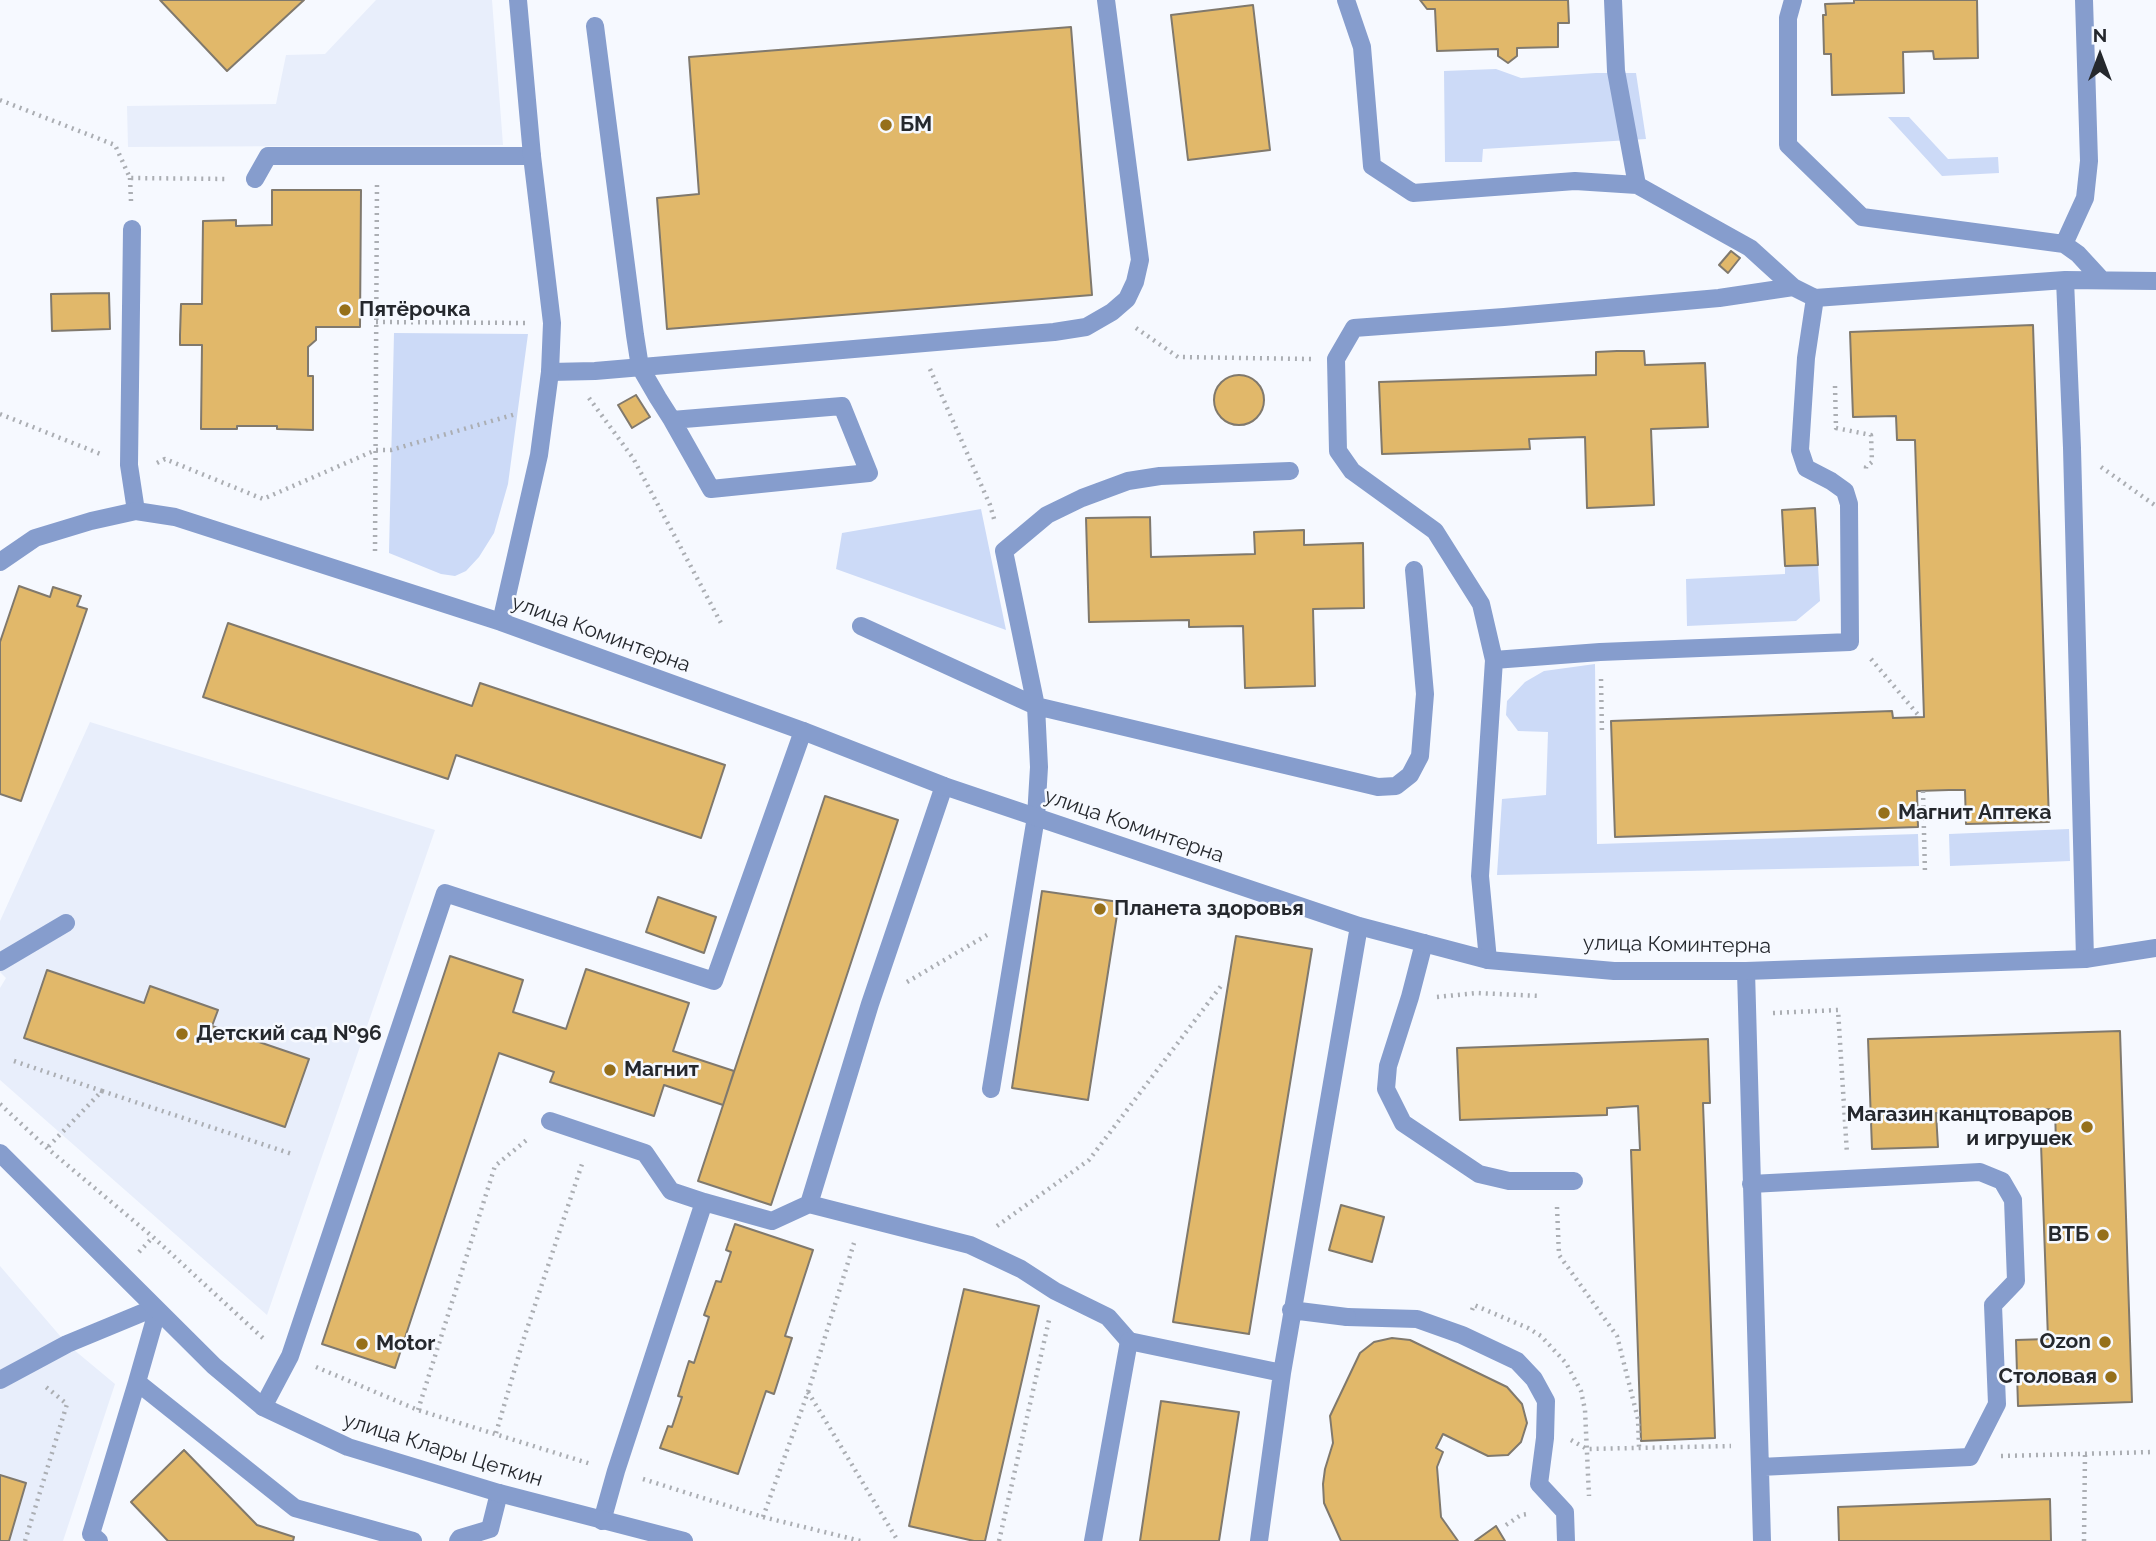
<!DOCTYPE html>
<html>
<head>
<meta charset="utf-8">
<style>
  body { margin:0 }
  #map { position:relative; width:2156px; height:1541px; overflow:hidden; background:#f6f9ff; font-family:Raleway,sans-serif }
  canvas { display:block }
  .north { position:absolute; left:2065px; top:21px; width:70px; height:70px; -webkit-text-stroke:5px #f6f9ff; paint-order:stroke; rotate:0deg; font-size:19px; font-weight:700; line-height:28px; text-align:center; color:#25282d }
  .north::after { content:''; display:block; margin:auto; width:24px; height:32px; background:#25282d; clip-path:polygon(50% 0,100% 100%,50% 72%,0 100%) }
</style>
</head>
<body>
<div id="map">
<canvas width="2156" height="1541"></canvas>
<div class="north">N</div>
</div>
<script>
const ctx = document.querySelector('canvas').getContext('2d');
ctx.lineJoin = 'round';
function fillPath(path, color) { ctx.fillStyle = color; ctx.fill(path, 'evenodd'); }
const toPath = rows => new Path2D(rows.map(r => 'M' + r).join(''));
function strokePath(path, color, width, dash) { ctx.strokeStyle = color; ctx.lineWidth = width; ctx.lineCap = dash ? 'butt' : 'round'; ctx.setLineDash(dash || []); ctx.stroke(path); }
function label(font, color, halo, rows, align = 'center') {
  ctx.font = font + ' Raleway,sans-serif'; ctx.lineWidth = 5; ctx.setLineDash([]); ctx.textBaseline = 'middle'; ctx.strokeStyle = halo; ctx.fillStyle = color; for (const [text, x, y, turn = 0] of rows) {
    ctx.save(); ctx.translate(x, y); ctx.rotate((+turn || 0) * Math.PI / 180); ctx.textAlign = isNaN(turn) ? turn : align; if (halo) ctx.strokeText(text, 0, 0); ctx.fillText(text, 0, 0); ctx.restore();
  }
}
fillPath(toPath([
  [376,0,492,0,503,145,128,147,127,106,276,104,286,55,325,54],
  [90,722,435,830,267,1315,0,1080,0,988,6,978,0,972,0,921],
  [0,1266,67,1344,115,1384,63,1541,0,1541]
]), '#e8eefb');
fillPath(toPath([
  [1496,69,1521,78,1596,73,1636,73,1646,139,1483,149,1482,162,1445,162,1444,71],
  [1888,117,1909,117,1948,159,1998,157,1999,173,1942,176],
  [394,333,528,334,508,484,494,533,479,557,466,571,455,576,441,574,389,553],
  [981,509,1006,630,836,569,842,533],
  [1818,565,1820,601,1796,621,1687,626,1686,579,1785,574,1785,566],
  [1595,664,1597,844,1918,834,1919,866,1497,875,1502,799,1546,795,1548,732,1518,731,1506,715,1507,701,1525,682,1544,671],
  [2069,829,2070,861,1950,866,1949,834]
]), '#ccdaf7');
const building = toPath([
  [160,0,304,0,227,71,160,0],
  [1420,0,1568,0,1569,23,1558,23,1558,47,1517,48,1517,56,1508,63,1498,56,1498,49,1437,51,1435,9,1427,9,1420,0],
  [1854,0,1977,0,1978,58,1934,59,1933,51,1903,52,1904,93,1832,95,1831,54,1824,54,1823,15,1826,15,1825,4,1854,3,1854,0],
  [1253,5,1270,150,1188,160,1171,15,1253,5],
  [1071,27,1092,295,667,329,657,198,699,194,689,57,1071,27],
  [272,190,361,190,360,327,316,327,316,340,308,347,308,376,313,376,313,430,277,429,277,426,237,426,237,429,201,429,202,345,180,345,180,335,181,304,202,304,203,221,236,220,236,226,272,225,272,190],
  [1731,251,1740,258,1728,273,1719,265,1731,251],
  [109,293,110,329,52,331,51,294,109,293],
  [2033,325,2049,822,1966,824,1965,790,1949,790,1917,791,1918,827,1615,837,1611,721,1892,711,1893,718,1924,717,1915,440,1897,440,1896,416,1853,417,1850,332,2033,325],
  [1617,351,1644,351,1645,365,1705,363,1708,427,1651,429,1654,505,1587,508,1585,437,1529,439,1530,449,1382,454,1379,382,1596,375,1596,352,1617,351],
  '1214 400a25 25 0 1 1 50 0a25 25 0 1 1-50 0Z',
  [636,395,650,417,632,428,618,405,636,395],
  [1815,508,1818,565,1785,566,1782,510,1815,508],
  [1150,517,1151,557,1255,554,1254,532,1304,530,1304,545,1363,543,1364,608,1313,609,1315,686,1245,688,1243,626,1189,627,1189,620,1089,622,1086,518,1150,517],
  [19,586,50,597,53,587,81,596,77,606,87,609,21,801,0,794,0,642,19,586],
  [228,623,472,706,480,683,725,765,701,838,456,755,448,779,203,697,228,623],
  [825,796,898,820,771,1205,698,1181,825,796],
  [1042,891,1119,902,1088,1100,1012,1088,1042,891],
  [658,897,716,917,704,953,646,932,658,897],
  [1236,936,1312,949,1249,1334,1173,1322,1236,936],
  [450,956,523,980,513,1012,566,1029,586,969,689,1003,673,1051,734,1071,723,1105,664,1085,654,1116,550,1082,554,1072,499,1053,395,1368,322,1344,450,956],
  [47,970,144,1003,150,986,218,1010,212,1026,309,1059,285,1127,24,1038,47,970],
  [2120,1031,2132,1402,2018,1406,2016,1340,2048,1339,2041,1144,2056,1144,2055,1109,1936,1113,1938,1147,1872,1149,1868,1039,2120,1031],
  [1708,1039,1710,1103,1703,1103,1715,1438,1641,1441,1631,1150,1640,1150,1638,1106,1607,1108,1607,1115,1460,1120,1457,1048,1708,1039],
  [1341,1205,1384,1217,1372,1262,1329,1250,1341,1205],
  [735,1224,813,1250,785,1336,792,1338,774,1394,766,1391,738,1474,660,1448,668,1426,672,1427,682,1397,678,1396,689,1361,694,1363,709,1317,704,1315,716,1281,721,1282,731,1252,726,1250,735,1224],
  [964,1289,1039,1306,985,1541,974,1541,909,1526,964,1289],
  [1392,1338,1410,1340,1507,1387,1522,1404,1527,1423,1521,1442,1508,1455,1488,1456,1443,1434,1436,1448,1443,1452,1437,1467,1441,1517,1458,1541,1341,1541,1324,1503,1323,1484,1325,1469,1333,1443,1330,1416,1360,1353,1374,1342,1392,1338],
  [1161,1401,1239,1412,1219,1541,1140,1541,1161,1401],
  [184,1450,257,1525,294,1537,293,1541,168,1541,131,1502,184,1450],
  [0,1475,26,1483,9,1541,0,1541,0,1475],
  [2050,1499,2051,1541,1839,1541,1838,1507,2050,1499],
  [1496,1526,1505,1541,1475,1541,1496,1526]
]);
fillPath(building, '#e1b86a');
strokePath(building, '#80796d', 2);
strokePath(toPath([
  [0,100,115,145,130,178,229,179],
  [130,178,131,201],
  [376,322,526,323],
  [1136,328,1178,357,1311,359],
  [930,369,990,505,995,522],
  [1835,386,1836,428,1871,435,1872,462,1866,467,1866,471],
  [589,398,633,458,721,623],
  [0,414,103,455],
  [157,463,165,459,263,499,376,450,391,450,516,414],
  [2101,467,2156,506],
  [375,551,377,182],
  [1871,659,1920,717],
  [1601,679,1602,734],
  [1923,791,1925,874],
  [907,982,987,935],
  [1437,997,1477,993,1540,996],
  [1773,1013,1838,1010,1847,1154],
  [14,1061,102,1091,47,1148],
  [102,1091,292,1154],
  [0,1104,47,1148,153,1237,265,1340],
  [1557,1207,1559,1255,1617,1336,1638,1419,1639,1447],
  [997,1226,1089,1160,1221,986],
  [139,1252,153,1237],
  [1472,1310,1474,1305,1528,1328,1541,1336,1566,1363,1581,1391,1585,1410,1589,1496],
  [316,1367,418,1410,591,1464],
  [808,1392,898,1541],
  [418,1410,495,1166,529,1138],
  [496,1433,523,1341,583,1161],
  [1571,1440,1587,1449,1731,1446],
  [2001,1456,2154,1452],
  [643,1479,763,1517,861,1541],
  [763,1517,808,1392,854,1243],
  [1506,1525,1521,1515,1527,1514],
  [25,1541,67,1404,46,1387],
  [999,1541,1049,1320],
  [2084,1541,2085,1454]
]), '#abaeb3', 4.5, [2, 5]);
strokePath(toPath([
  [1346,0,1362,47,1372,166,1413,193,1575,181,1637,185],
  [1613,0,1616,71,1637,185,1750,248,1793,287],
  [1793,0,1788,18,1788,145,1862,217,2064,244,2078,254,2101,279],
  [595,26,635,335,640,367,658,398,672,420,842,406,869,473,711,489,672,420],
  [255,179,268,156,532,156],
  [132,229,129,465,136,511],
  [2064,244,2085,198,2089,161,2084,0],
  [2065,280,2072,448,2085,959],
  [550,372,595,371,1054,332,1086,327,1112,312,1127,299,1135,282,1140,260,1106,0],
  [861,626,1036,706,1378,787,1396,786,1410,775,1420,756,1425,694,1414,570],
  [1494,660,1600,652,1850,642,1849,504,1845,491,1831,481,1806,468,1800,450,1806,358,1815,298],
  [1424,943,1410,997,1388,1066,1386,1089,1403,1123,1479,1174,1509,1181,1574,1181],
  [1488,960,1480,876,1494,660,1481,604,1435,531,1352,471,1338,451,1336,359,1354,328,1504,317,1719,298,1793,287,1815,298,2065,280,2156,281],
  [0,962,66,923],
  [1746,971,1762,1541],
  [991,1089,1036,817,1039,767,1036,706,1004,551,1047,515,1082,498,1128,481,1160,476,1290,471],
  [550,1121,645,1153,671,1191,704,1202,772,1221,809,1204,970,1245,1021,1269,1055,1291,1108,1317,1129,1341],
  [1751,1184,1980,1172,2002,1181,2013,1200,2016,1281,1993,1305,1997,1404,1970,1457,1760,1467],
  [809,1204,870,1004,944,786],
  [1347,1317,1417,1319,1462,1335,1517,1361,1534,1379,1546,1401,1545,1438,1539,1484,1565,1512,1566,1541],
  [0,1380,67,1344,154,1308],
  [137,1382,157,1312],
  [263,1407,290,1356,445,893,714,981,803,731],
  [602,1521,616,1471,704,1202],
  [99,1541,91,1534,137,1382,295,1508,413,1541],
  [458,1541,460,1538,490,1529,499,1493]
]), '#869dcd', 18);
strokePath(toPath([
  [0,562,35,538,91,521,136,511,175,517,501,622,803,731,944,786,1359,926,1488,960,1614,971,1746,971,2085,959,2156,948],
  [501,622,539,455,550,372,552,323,532,156,518,0],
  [0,1153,214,1366,263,1407,348,1447,499,1493,684,1541],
  [1291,1310,1347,1317],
  [1093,1541,1129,1341,1282,1373,1359,926],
  [1259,1541,1282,1373]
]), '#869dcd', 18);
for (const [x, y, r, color] of [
  [886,125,7,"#96701a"],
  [345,310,7,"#96701a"],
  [1884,813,7,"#96701a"],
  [1100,909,7,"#96701a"],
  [182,1034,7,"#96701a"],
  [610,1070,7,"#96701a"],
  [2087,1127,7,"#96701a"],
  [2103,1235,7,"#96701a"],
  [2105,1342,7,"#96701a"],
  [362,1344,7,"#96701a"],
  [2111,1377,7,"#96701a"]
]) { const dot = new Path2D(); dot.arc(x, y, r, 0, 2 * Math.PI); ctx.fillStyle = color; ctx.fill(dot); strokePath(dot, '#f6f9ff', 2.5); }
label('bold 21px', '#25282d', '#f6f9ff', [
  ["БМ",900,125],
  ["Пятёрочка",359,310],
  ["Магнит Аптека",1898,813],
  ["Планета здоровья",1114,909],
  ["Детский сад №96",196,1034],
  ["Магнит",624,1070],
  ["Магазин канцтоваров",2073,1115,"right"],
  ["и игрушек",2073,1139,"right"],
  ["ВТБ",2089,1235,"right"],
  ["Ozon",2091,1342,"right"],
  ["Motor",376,1344],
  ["Столовая",2097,1377,"right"]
], 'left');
label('21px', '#25282d', '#f6f9ff', [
  ["улица Коминтерна",601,634,20],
  ["улица Коминтерна",1134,826,19],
  ["улица Коминтерна",1677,945,1],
  ["улица Клары Цеткин",443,1450,17]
]);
</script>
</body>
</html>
